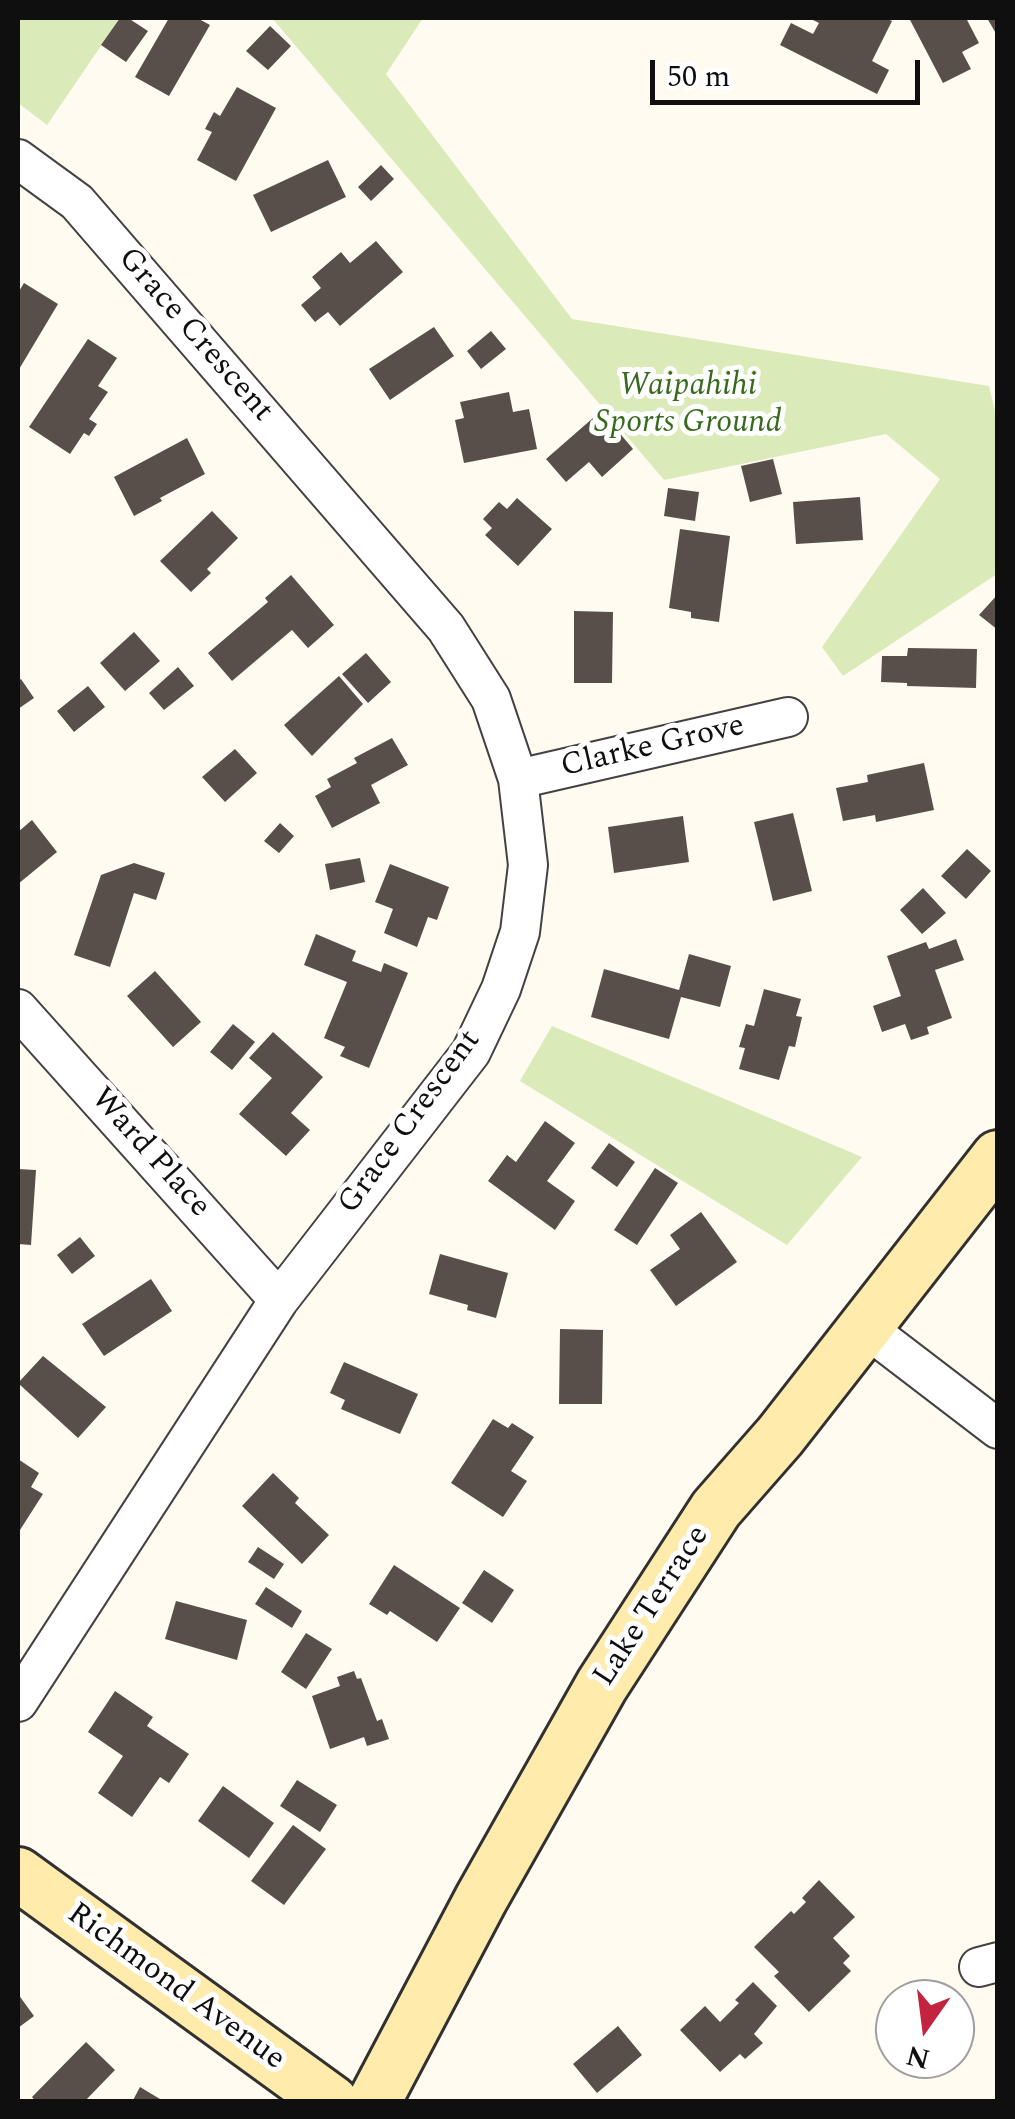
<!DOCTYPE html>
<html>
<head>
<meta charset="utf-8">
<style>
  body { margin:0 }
  #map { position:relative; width:1015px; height:2119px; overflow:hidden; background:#fffbf1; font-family:Spectral,serif }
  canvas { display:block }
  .frame { position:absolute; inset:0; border:20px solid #0f0f0f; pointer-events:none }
  .north { position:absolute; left:875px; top:1979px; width:100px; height:100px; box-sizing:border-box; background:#fff; border:2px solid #9f9f9f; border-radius:50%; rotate:194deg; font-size:28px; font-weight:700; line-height:40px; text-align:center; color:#0f0f0f }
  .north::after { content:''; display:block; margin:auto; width:35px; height:45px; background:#c42340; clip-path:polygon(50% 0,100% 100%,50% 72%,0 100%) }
  .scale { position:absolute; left:650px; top:60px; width:270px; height:45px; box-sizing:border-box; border:5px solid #0f0f0f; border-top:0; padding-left:12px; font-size:30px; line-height:35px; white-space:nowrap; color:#0f0f0f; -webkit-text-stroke:8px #fff; paint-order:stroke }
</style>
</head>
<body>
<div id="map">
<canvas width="1015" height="2119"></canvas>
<div class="frame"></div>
<div class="north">N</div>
<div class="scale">50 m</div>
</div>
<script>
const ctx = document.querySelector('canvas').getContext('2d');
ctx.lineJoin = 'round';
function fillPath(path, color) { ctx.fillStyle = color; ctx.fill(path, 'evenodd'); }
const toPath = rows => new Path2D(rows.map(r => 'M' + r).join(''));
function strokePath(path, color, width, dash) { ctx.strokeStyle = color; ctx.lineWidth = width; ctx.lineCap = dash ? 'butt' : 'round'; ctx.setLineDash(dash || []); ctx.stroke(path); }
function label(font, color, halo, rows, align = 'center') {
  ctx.font = font + ' Spectral,serif'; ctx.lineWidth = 10; ctx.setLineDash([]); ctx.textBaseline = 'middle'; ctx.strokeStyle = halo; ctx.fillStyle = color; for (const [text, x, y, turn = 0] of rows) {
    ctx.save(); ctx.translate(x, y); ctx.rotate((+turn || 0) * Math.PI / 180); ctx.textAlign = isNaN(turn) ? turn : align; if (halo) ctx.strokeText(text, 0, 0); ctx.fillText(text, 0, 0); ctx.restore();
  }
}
fillPath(toPath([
  [18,18,120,18,47,125,18,103],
  [272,18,423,18,386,74,572,319,989,386,998,423,997,574,843,676,822,647,940,479,886,434,664,480],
  [552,1026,862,1157,787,1245,520,1081]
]), '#daebb9');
fillPath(toPath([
  [120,18,128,18,148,31,126,62,101,45],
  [169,18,197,18,210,25,169,96,135,77],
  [809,18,885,18,892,21,872,61,889,70,877,94,780,45,791,23,813,34,819,23],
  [909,18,966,18,979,43,962,52,971,69,943,83],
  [987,18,998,18,998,37],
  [270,26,291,46,268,70,246,51],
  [237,87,276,108,236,181,197,160,212,132,205,129,214,112,220,116],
  [328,160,346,197,271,232,253,195],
  [381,165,394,179,371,201,358,187],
  [376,241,403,272,340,326,328,312,315,322,301,305,321,288,312,277,341,252,350,263],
  [24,283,58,304,18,371,18,293],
  [434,327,454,356,390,400,369,369],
  [491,331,506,349,481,369,467,351],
  [88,339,117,358,98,386,108,392,89,419,97,424,89,436,84,433,70,454,29,427],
  [509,392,513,412,529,409,537,449,464,463,455,420,464,418,460,402],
  [601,411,633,449,602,477,589,462,566,482,546,459],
  [187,438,205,474,160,498,162,501,134,516,114,477],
  [773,459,782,494,750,502,741,466],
  [668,488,699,492,695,521,664,516],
  [860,497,863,540,796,544,793,502],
  [517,498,552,529,518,566,485,535,492,528,483,519,499,502,507,509],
  [212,511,238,538,207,569,211,573,191,592,160,561],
  [680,529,730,536,719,622,691,618,691,612,669,608],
  [291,575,334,625,308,648,292,630,232,681,208,653,268,602,265,598],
  [998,594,998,630,979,615],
  [574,611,613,612,612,683,574,683],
  [134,632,160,661,125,691,100,663],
  [908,648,977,649,976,688,907,686,907,683,881,682,882,656,907,656],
  [366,653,391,682,368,703,342,674],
  [178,667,194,686,164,710,149,693],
  [339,676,363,704,312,756,284,725],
  [21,679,34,698,18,709,18,681],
  [88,686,105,707,74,732,57,711],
  [392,738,408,765,371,785,380,803,332,828,315,796,331,787,327,779,357,763,354,758],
  [235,749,257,773,225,802,202,777],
  [924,763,934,810,876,822,875,815,843,821,836,788,868,782,867,775],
  [793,813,812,891,773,901,754,822],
  [683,816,689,862,614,873,608,827],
  [32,820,57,852,18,884,18,832],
  [280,823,294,836,279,853,264,841],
  [967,849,991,871,966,899,941,876],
  [360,858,365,882,330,890,325,864],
  [134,863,165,873,156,900,134,893,110,967,74,955,101,875],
  [390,864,449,887,437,920,428,917,417,947,384,933,393,909,375,902],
  [923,888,946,913,922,934,900,910],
  [316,934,356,951,352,961,381,972,384,963,408,973,369,1068,340,1056,345,1047,324,1038,347,982,304,965],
  [956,939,964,960,935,970,952,1018,927,1027,929,1034,911,1040,905,1024,882,1032,873,1006,901,996,887,956,926,942,929,949],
  [689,954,731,966,720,1007,681,997,669,1039,591,1017,604,969,679,990],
  [155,971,201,1022,173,1047,127,996],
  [764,989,801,999,796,1016,802,1017,795,1047,789,1046,779,1080,739,1069,745,1048,739,1047,746,1024,754,1026],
  [233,1024,255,1042,232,1070,210,1052],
  [273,1032,323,1077,291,1113,310,1130,286,1156,239,1114,272,1078,249,1058],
  [545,1121,575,1143,547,1181,575,1201,555,1230,488,1181,507,1155,516,1162],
  [609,1143,635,1162,617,1187,591,1168],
  [655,1168,678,1183,637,1245,614,1230],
  [18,1169,36,1170,31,1245,18,1244],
  [701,1212,737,1262,676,1306,650,1270,680,1249,670,1235],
  [80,1237,95,1256,72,1274,57,1255],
  [440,1254,508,1273,496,1318,467,1310,468,1305,429,1294],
  [151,1279,172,1311,104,1356,82,1324],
  [560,1329,603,1330,602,1404,559,1404],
  [43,1356,106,1407,78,1438,18,1383],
  [344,1362,418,1394,400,1434,341,1409,345,1400,330,1393],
  [493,1419,508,1428,512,1423,534,1437,511,1471,527,1481,503,1517,451,1483],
  [18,1459,39,1473,31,1487,43,1494,20,1530,18,1528],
  [273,1473,299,1498,295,1503,329,1535,302,1564,242,1506],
  [258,1547,284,1564,274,1579,248,1562],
  [394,1565,460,1608,437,1642,390,1611,387,1615,369,1604],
  [484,1570,514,1590,492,1623,462,1603],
  [266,1587,302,1611,292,1628,255,1604],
  [176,1601,247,1620,237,1660,165,1639],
  [306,1633,332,1649,306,1689,281,1672],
  [354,1671,357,1679,361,1678,377,1721,382,1719,389,1739,367,1746,364,1737,330,1749,312,1696,340,1686,337,1677],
  [115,1691,153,1717,147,1726,189,1754,169,1783,160,1777,132,1817,98,1793,123,1756,88,1732],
  [297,1780,337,1805,320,1832,280,1806],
  [223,1786,274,1823,249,1858,198,1821],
  [293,1825,326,1849,284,1905,251,1881],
  [819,1880,855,1917,833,1938,850,1956,843,1963,851,1971,809,2012,774,1976,779,1972,754,1947,791,1911,794,1914,806,1902,802,1898],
  [753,1982,777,2006,754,2034,763,2043,745,2059,740,2054,720,2072,680,2030,705,2006,720,2022,739,2003,735,2000],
  [18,1994,34,2016,18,2028],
  [618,2026,642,2055,597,2093,573,2064],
  [86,2042,115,2070,84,2102,36,2102,32,2097],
  [140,2087,165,2102,132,2102]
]), '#584f4b');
const street = toPath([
  [18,159,77,202,446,628,491,699,518,779,528,865,520,932,501,989,471,1052,279,1300,18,1702],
  [518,779,788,717],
  [18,1009,279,1300],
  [866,1328,998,1429],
  [979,1967,998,1962]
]);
const secondary = toPath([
  [18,1874,332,2102],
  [374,2102,481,1899,602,1685,716,1509,780,1436,998,1157]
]);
strokePath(street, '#424242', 42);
strokePath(secondary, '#313131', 58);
strokePath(street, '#fff', 38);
strokePath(secondary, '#ffebac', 52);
label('32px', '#0f0f0f', '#fff', [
  ["Grace Crescent",194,336,49],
  ["Clarke Grove",653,748,-13],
  ["Grace Crescent",411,1123,-54],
  ["Ward Place",149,1154,48],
  ["Lake Terrace",653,1607,-57],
  ["Richmond Avenue",175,1988,36]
]);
label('italic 32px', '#376a1d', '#fff', [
  ["Waipahihi",688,388],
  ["Sports Ground",688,425]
]);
</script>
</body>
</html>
